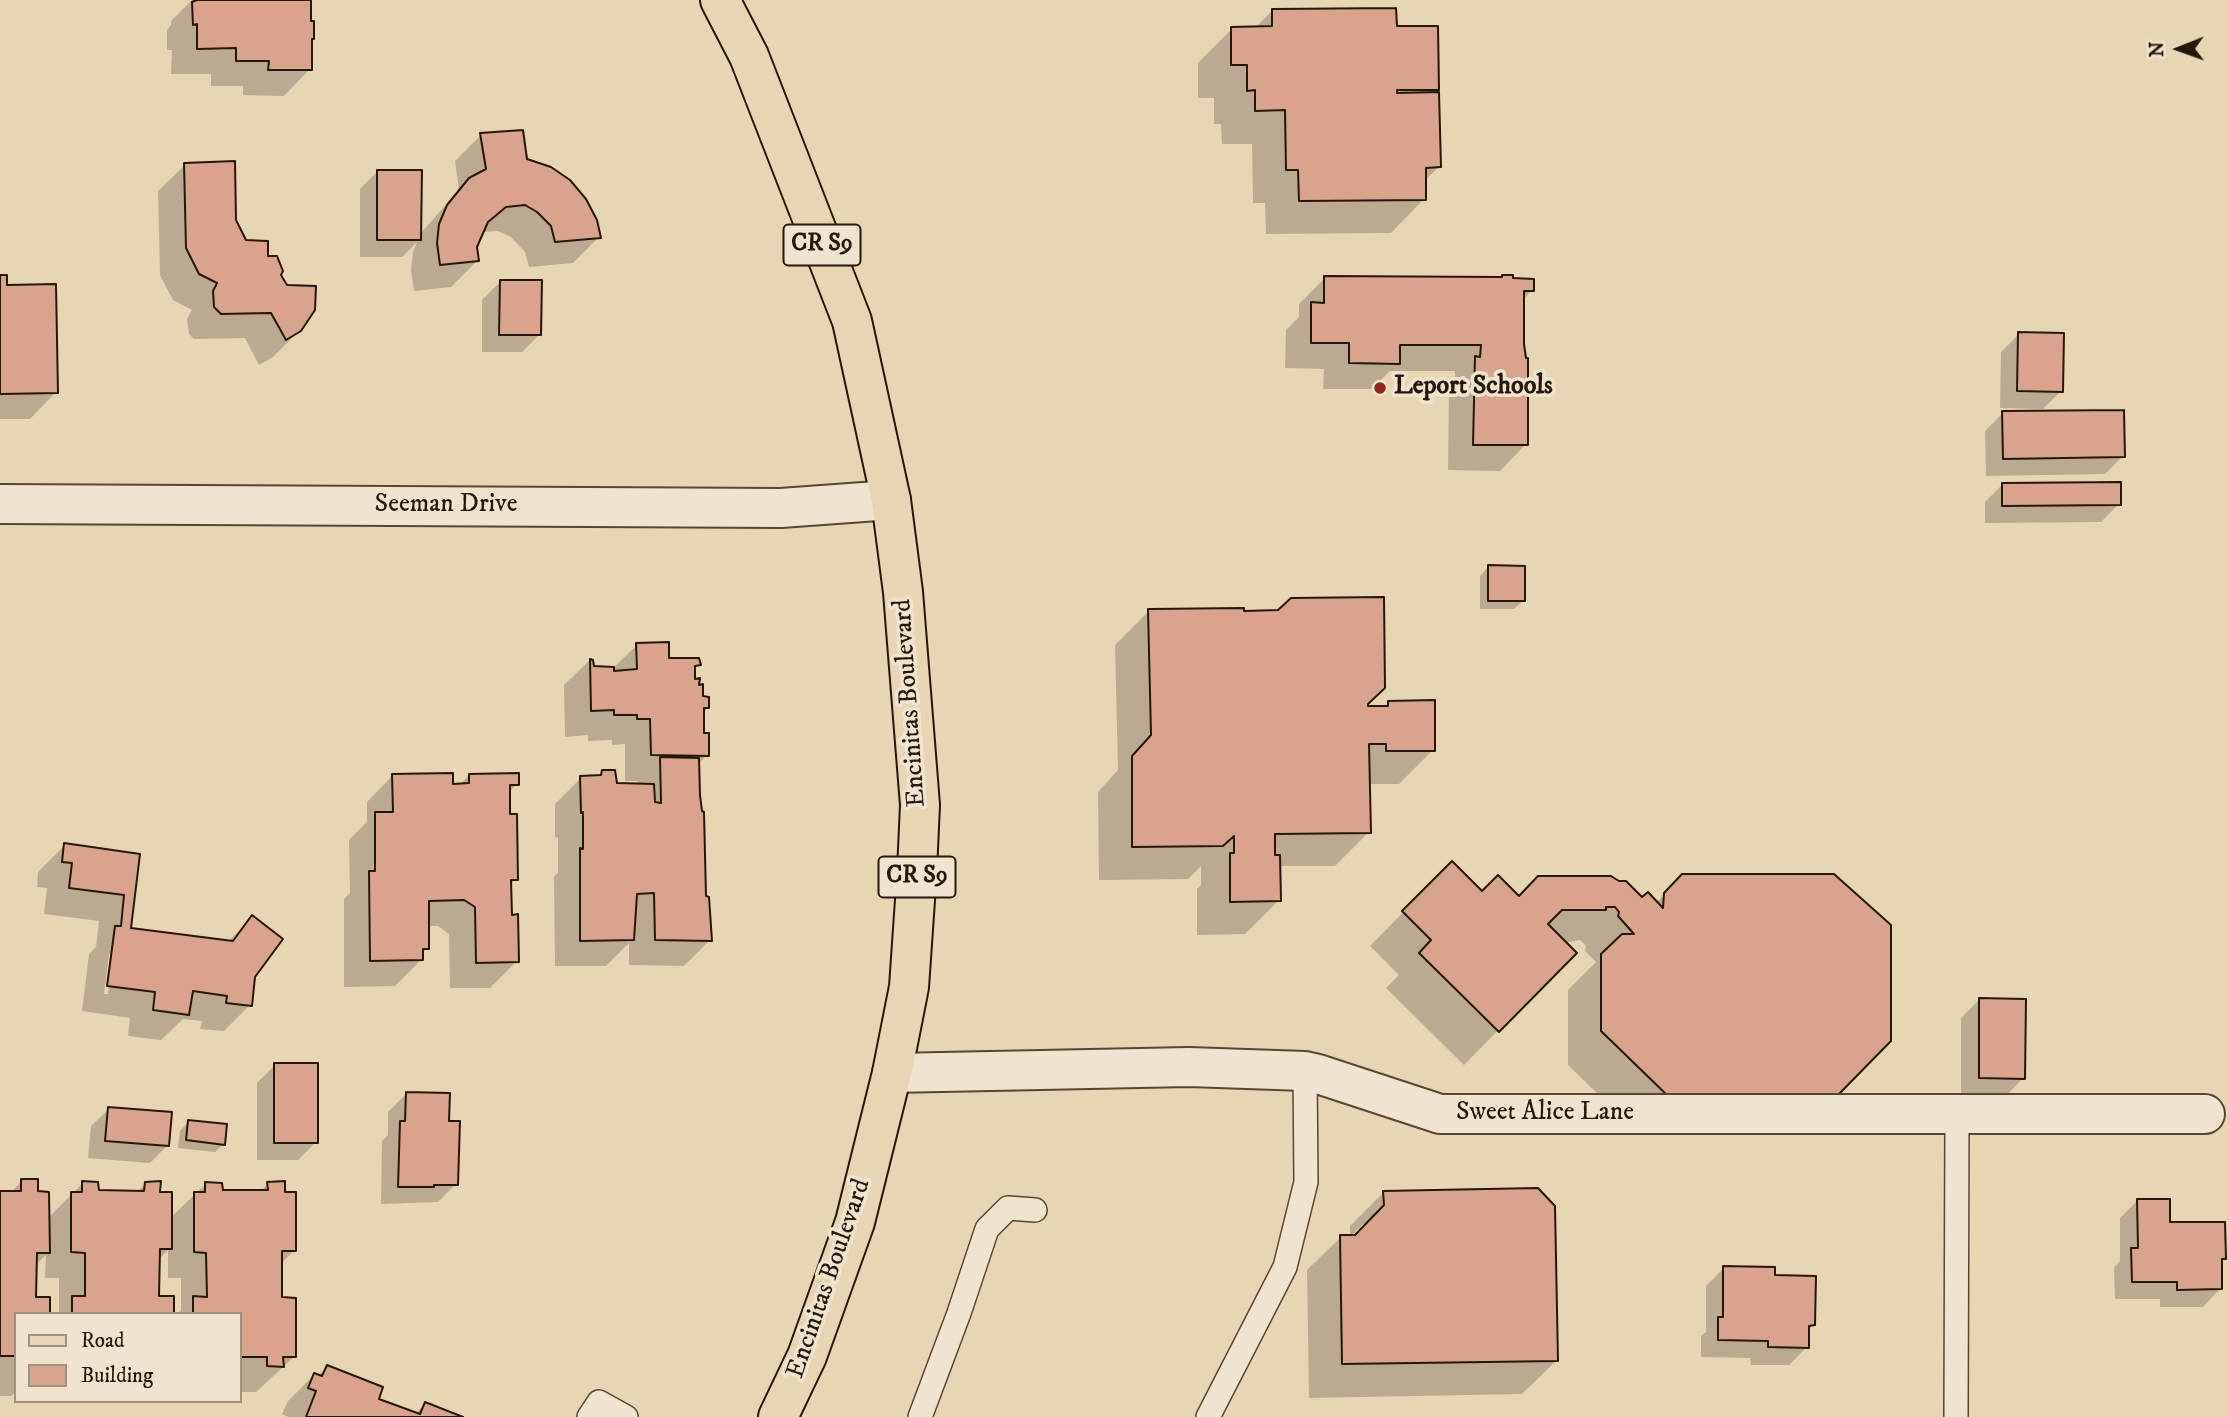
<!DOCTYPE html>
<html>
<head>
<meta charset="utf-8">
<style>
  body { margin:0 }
  #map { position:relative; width:2228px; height:1417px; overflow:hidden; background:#ead5b3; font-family:"IM FELL DW Pica",serif }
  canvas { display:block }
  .legend { position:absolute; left:14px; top:1312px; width:228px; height:91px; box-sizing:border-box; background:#f1e4ce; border:2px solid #9f927f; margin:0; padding:9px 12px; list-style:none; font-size:21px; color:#251709 }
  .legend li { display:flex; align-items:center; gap:14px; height:35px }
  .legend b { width:35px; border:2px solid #9f927f }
  .north { position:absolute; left:2144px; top:14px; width:70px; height:70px; -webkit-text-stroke:5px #f1e4ce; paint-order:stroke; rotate:269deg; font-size:19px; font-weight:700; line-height:28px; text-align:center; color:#251709 }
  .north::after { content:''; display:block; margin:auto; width:24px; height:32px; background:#251709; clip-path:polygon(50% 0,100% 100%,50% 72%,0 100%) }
</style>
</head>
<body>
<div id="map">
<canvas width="2228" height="1417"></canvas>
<ul class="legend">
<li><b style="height:9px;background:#ead5b3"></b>Road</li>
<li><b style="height:19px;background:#daa48c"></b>Building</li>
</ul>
<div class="north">N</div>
</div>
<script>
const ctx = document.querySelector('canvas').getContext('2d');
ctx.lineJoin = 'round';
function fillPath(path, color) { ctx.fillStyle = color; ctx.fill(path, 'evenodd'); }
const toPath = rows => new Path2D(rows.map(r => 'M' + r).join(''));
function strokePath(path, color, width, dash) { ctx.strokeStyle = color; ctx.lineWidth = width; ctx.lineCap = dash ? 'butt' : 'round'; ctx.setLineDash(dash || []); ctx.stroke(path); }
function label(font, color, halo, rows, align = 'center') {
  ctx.font = font + ' "IM FELL DW Pica",serif'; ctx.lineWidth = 7; ctx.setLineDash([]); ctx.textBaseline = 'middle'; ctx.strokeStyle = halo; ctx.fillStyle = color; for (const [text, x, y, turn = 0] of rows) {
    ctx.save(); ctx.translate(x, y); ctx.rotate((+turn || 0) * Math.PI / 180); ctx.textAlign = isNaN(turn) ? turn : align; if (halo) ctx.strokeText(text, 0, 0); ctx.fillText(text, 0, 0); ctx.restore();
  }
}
fillPath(toPath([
  [192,0,309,0,310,69,284,96,243,95,243,86,211,86,211,74,171,74,172,50,167,50,167,30,171,25,171,21],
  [1272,11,1395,28,1438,89,1433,94,1439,167,1424,181,1424,199,1391,233,1266,234,1265,203,1253,203,1252,144,1222,144,1221,124,1214,124,1214,98,1198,98,1198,63,1232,29,1255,28],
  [481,135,525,160,599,237,573,263,529,267,525,252,511,237,498,231,482,232,476,247,477,261,451,287,414,291,411,270,413,252,417,242,402,257,360,257,360,189,378,171,420,234,459,190,455,161],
  [185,165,234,220,245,242,266,258,286,286,300,330,273,357,259,365,245,338,194,339,189,334,187,319,192,310,173,300,160,275,158,191],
  [0,277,56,392,30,419,0,419],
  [1325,278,1532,290,1523,300,1526,444,1500,471,1448,470,1449,384,1455,378,1455,371,1390,371,1372,389,1323,389,1324,369,1285,368,1286,330,1299,317,1299,304],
  [500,282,540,334,522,352,482,352,482,300],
  [2019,334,2061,391,2043,409,2000,408,2001,352],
  [2003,413,2123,456,2105,474,1986,476,1985,431],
  [2003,484,2119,504,2101,522,1985,523,1985,502],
  [1488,567,1523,601,1514,609,1480,609,1480,576],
  [1149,611,1243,613,1366,704,1366,708,1383,708,1388,703,1433,750,1399,784,1368,784,1369,832,1335,866,1278,866,1279,900,1245,934,1197,935,1197,889,1201,885,1201,866,1188,879,1099,880,1098,792,1118,770,1115,645],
  [637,645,668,660,699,664,693,670,693,681,707,708,702,713,702,735,707,755,697,765,704,897,710,940,684,966,629,965,629,943,606,966,555,966,554,876,558,873,558,837,555,838,555,804,581,778,597,777,603,772,616,785,634,785,638,781,625,781,625,744,612,745,612,740,588,741,588,735,565,737,564,685,591,659,592,668,612,669],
  [393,775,451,785,460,785,469,775,517,784,508,793,509,816,516,879,509,886,510,916,517,961,490,988,450,988,449,934,438,926,427,926,427,948,421,954,422,959,395,986,344,987,344,899,350,893,349,840,367,822,367,802],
  [65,845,138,855,129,929,228,942,252,917,254,976,250,1005,224,1031,200,1029,202,1021,183,1019,161,1040,128,1036,130,1018,82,1011,89,954,96,947,99,921,44,914,47,888,37,887,38,872],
  [109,954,113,954,108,994,104,994],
  [1452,863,1482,893,1519,898,1642,900,1656,903,1683,876,1890,926,1633,1128,1568,1065,1568,990,1596,962,1585,951,1586,946,1580,940,1564,943,1574,953,1464,1065,1386,988,1399,975,1370,946],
  [1979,1000,2023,1078,2006,1096,1961,1095,1961,1018],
  [275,1065,316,1142,298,1160,257,1160,257,1083],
  [406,1094,447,1122,456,1184,438,1202,381,1204,382,1141,388,1135,388,1112],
  [109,1109,168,1145,150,1163,88,1158,91,1126],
  [188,1122,224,1144,215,1152,178,1148,180,1131],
  [22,1181,37,1193,48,1218,83,1183,97,1192,137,1192,146,1183,158,1194,170,1218,206,1184,221,1192,260,1192,268,1184,294,1251,280,1264,280,1299,295,1356,256,1392,241,1392,240,1314,178,1314,181,1310,181,1278,168,1278,168,1250,158,1260,157,1298,172,1314,57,1314,59,1311,59,1278,45,1278,46,1255,35,1265,16,1314,16,1392,11,1396,0,1396,0,1192,10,1193],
  [1384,1192,1556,1361,1522,1394,1309,1398,1307,1270,1341,1237,1350,1236,1350,1226],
  [1363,1224,1368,1224,1350,1242,1347,1240],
  [2138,1200,2168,1224,2224,1258,2220,1263,2220,1289,2203,1307,2160,1307,2160,1299,2115,1299,2114,1268,2120,1261,2120,1218],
  [1724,1268,1773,1277,1813,1325,1807,1331,1807,1347,1789,1365,1751,1365,1750,1358,1701,1357,1701,1336,1706,1332,1706,1286],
  [327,1367,376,1400,415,1414,425,1404,458,1417,288,1417,282,1414,288,1401,314,1375,318,1376]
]), '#0003');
const building = toPath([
  [197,0,311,0,311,21,314,21,314,39,312,39,312,70,268,70,269,61,236,61,236,48,197,49,197,24,193,25,192,2,197,0],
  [1396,8,1397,26,1438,26,1439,90,1397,90,1397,93,1439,92,1441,167,1426,168,1426,200,1299,201,1298,170,1286,170,1285,110,1255,111,1255,90,1247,91,1247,65,1231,65,1231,27,1272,26,1272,9,1396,8],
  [523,130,527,159,551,167,570,180,586,199,597,220,601,238,555,242,551,226,537,212,525,205,506,207,488,222,477,247,479,261,440,265,437,243,439,224,447,205,469,178,486,169,480,133,523,130],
  [235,161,236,220,246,240,268,241,268,256,277,256,283,271,281,275,287,285,316,286,315,310,301,331,286,340,271,313,221,314,214,307,213,291,217,283,199,274,186,248,184,163,235,161],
  [377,170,422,170,421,240,377,240,377,170],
  [0,275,7,275,7,285,56,284,58,393,0,394,0,275],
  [1502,275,1513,275,1513,278,1534,279,1534,291,1524,291,1524,344,1526,358,1528,358,1528,445,1473,445,1475,356,1480,357,1481,345,1400,345,1400,364,1349,363,1349,343,1311,343,1311,302,1324,303,1324,276,1502,277,1502,275],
  [500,280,542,280,541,335,499,335,500,280],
  [2018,332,2064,333,2063,392,2017,391,2018,332],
  [2124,410,2125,457,2003,459,2002,411,2124,410],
  [2121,482,2121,505,2002,506,2002,483,2121,482],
  [1488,565,1525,566,1525,601,1488,601,1488,565],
  [1384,597,1385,688,1368,704,1368,706,1388,706,1388,701,1435,700,1435,751,1386,751,1386,744,1369,744,1371,833,1275,834,1275,855,1280,855,1281,901,1230,902,1230,853,1234,853,1234,836,1223,846,1132,847,1132,756,1151,735,1148,609,1244,608,1244,611,1278,610,1291,598,1384,597],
  [669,642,669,658,699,658,701,665,695,666,695,679,700,678,699,685,703,684,703,696,709,697,709,708,704,708,704,733,709,733,709,756,651,755,650,719,637,719,637,715,614,715,614,710,591,711,590,659,593,660,594,666,614,667,614,671,637,669,636,643,669,642],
  [660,757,699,758,700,795,702,811,704,812,706,896,709,897,712,941,655,940,654,893,637,894,634,940,580,941,580,848,583,849,583,812,581,813,580,776,601,775,602,770,615,770,617,783,654,784,655,802,661,803,660,757],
  [453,773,453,784,469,783,469,774,519,773,519,785,510,785,510,814,517,814,518,880,511,880,512,915,518,914,519,962,476,963,475,907,464,900,429,901,429,949,423,949,423,960,370,961,369,871,375,871,375,812,393,812,392,774,453,773],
  [64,843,140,854,131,928,233,941,252,915,283,939,255,977,252,1006,226,1003,227,996,193,991,189,1015,153,1010,155,992,107,986,115,926,121,926,124,895,69,888,72,863,62,862,64,843],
  [1452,861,1482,891,1498,875,1519,896,1538,876,1611,876,1619,881,1626,881,1642,897,1648,892,1663,908,1664,893,1682,874,1834,874,1891,925,1891,1041,1838,1095,1667,1095,1601,1031,1601,954,1622,934,1634,934,1618,916,1619,912,1615,907,1606,907,1606,910,1562,910,1548,924,1577,953,1499,1032,1419,953,1431,940,1402,911,1452,861],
  [1979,998,2026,999,2025,1079,1979,1078,1979,998],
  [274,1063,318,1063,318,1143,274,1143,274,1063],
  [406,1092,450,1093,449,1121,460,1121,458,1185,434,1185,434,1187,398,1187,400,1121,405,1121,406,1092],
  [108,1107,172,1112,169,1146,105,1141,108,1107],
  [188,1120,227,1124,225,1145,186,1140,188,1120],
  [21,1179,38,1179,38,1191,49,1192,50,1253,37,1253,36,1297,50,1297,50,1314,16,1314,16,1356,0,1356,0,1191,21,1191,21,1179],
  [82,1181,98,1182,99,1190,144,1191,145,1182,161,1181,160,1192,172,1192,172,1249,160,1249,159,1296,174,1296,174,1314,72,1314,72,1296,85,1296,85,1253,71,1252,71,1192,82,1192,82,1181],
  [285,1181,285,1192,296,1192,296,1251,282,1251,282,1297,296,1298,296,1357,283,1357,284,1367,267,1366,267,1357,240,1357,240,1314,193,1314,193,1296,207,1297,206,1253,194,1252,194,1192,205,1192,205,1182,222,1183,223,1190,268,1190,267,1182,285,1181],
  [1538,1188,1555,1206,1558,1361,1342,1364,1340,1235,1355,1235,1384,1205,1383,1191,1538,1188],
  [2137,1199,2170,1199,2170,1222,2225,1222,2226,1259,2222,1259,2222,1289,2177,1290,2177,1282,2132,1282,2131,1248,2138,1248,2137,1199],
  [1723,1266,1775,1267,1775,1275,1816,1276,1815,1325,1809,1326,1809,1348,1768,1347,1768,1341,1718,1340,1718,1317,1723,1317,1723,1266],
  [327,1365,383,1387,379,1399,420,1414,425,1402,463,1417,306,1417,316,1391,308,1388,314,1373,322,1376,327,1365]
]);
fillPath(building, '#daa48c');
strokePath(building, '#251709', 2);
const lane = toPath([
  [589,1417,599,1402,626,1417],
  [920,1417,959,1313,987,1229,1008,1208,1035,1210],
  [1208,1417,1285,1267,1306,1182,1305,1071],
  [1956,1417,1957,1114]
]);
const street = toPath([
  [0,504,781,508,891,500],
  [892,1073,1189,1067,1305,1071,1318,1074,1440,1114,2205,1114]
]);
const primary = toPath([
  [720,0,749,56,852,321,891,500,903,592,920,805,917,871,909,987,892,1073,855,1222,807,1356,778,1417]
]);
strokePath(lane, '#564634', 26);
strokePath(street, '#564634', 42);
strokePath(primary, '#251709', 42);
strokePath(lane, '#f1e4ce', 23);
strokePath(street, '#f1e4ce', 38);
strokePath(primary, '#ead5b3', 38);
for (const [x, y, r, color] of [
  [1380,388,7,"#8f2418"]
]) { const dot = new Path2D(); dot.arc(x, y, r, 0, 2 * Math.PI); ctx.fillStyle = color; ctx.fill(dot); strokePath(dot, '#f1e4ce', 2.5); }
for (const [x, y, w] of [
  [822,245,77],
  [917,877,77]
]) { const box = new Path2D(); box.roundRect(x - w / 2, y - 20.5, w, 41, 5); ctx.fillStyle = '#f1e4ce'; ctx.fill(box); strokePath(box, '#251709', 2); }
label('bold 24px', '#251709', null, [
  ["CR S9",822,245],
  ["CR S9",917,877]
]);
label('bold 26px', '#251709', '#f1e4ce', [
  ["Leport Schools",1394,388]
], 'left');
label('26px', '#251709', '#f1e4ce', [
  ["Seeman Drive",446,506],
  ["Encinitas Boulevard",911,703,-94],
  ["Sweet Alice Lane",1545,1114],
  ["Encinitas Boulevard",830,1279,-71]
]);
</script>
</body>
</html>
